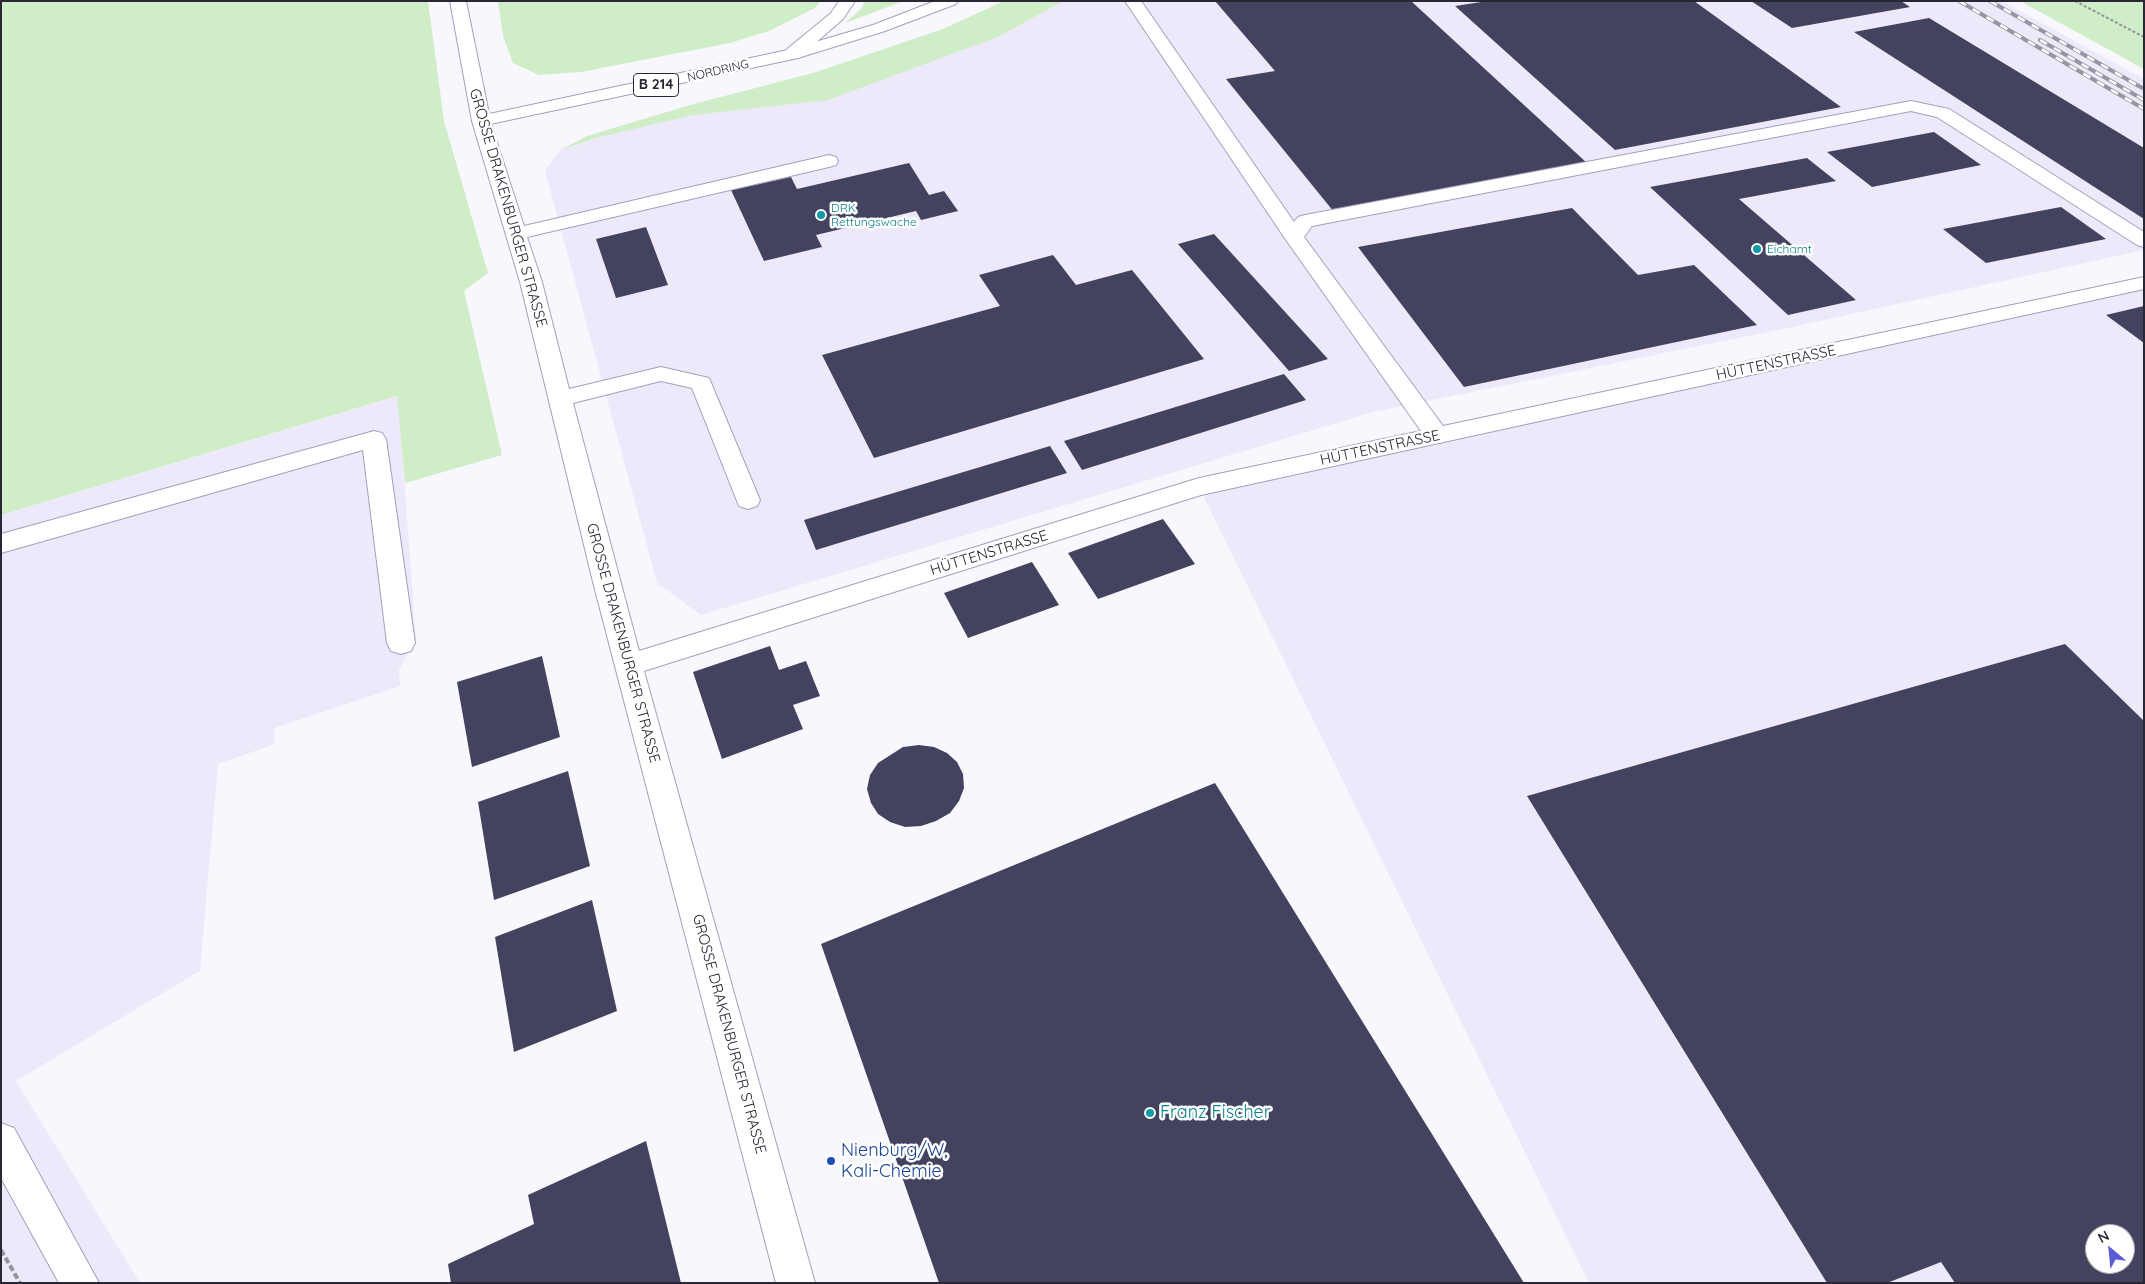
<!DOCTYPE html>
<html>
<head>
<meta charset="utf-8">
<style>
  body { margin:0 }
  #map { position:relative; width:2145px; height:1284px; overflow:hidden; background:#f8f7fe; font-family:Quicksand,sans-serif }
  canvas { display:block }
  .frame { position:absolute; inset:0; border:2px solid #2a2734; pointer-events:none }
  .north { position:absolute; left:2085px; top:1224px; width:50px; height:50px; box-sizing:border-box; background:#fff; border:1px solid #aaa9ae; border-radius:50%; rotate:332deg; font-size:14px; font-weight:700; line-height:20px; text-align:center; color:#2a2734 }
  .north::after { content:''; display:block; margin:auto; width:18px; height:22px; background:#5b5bd3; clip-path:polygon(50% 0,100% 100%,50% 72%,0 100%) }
</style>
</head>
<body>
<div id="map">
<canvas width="2145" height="1284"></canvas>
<div class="frame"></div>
<div class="north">N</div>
</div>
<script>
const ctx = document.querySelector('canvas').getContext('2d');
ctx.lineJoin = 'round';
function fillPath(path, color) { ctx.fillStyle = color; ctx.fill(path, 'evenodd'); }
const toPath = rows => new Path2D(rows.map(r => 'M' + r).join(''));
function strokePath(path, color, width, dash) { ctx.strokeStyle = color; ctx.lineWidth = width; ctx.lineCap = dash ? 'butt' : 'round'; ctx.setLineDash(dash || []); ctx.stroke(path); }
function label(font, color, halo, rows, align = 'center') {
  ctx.font = font + ' Quicksand,sans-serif'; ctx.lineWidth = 5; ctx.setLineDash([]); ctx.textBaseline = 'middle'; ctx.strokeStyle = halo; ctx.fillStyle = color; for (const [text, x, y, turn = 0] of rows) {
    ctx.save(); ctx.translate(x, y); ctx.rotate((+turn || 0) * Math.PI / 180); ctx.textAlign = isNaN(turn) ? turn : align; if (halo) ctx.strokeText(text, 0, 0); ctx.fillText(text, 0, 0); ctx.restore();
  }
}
fillPath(toPath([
  [1063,1,2002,1,2144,79,2144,250,1783,329,1373,412,701,615,657,583,545,171,560,150,596,138,1000,36],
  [2144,283,2144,1283,1589,1283,1199,487],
  [2095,1234,2125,1234,2125,1264,2095,1264],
  [398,396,416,639,399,670,400,686,274,728,275,744,218,764,200,971,16,1081,140,1283,1,1283,1,515]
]), '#ede9fa');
fillPath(toPath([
  [1,1,428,1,444,121,488,273,464,291,502,455,405,483,397,396,1,515],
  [498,1,821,1,815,8,769,31,730,43,581,72,539,75,513,63,503,36],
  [865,1,904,1,845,23,861,9],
  [1004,1,1063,1,1000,36,828,100,693,115,596,138,560,150,587,136,690,105,813,73,943,29],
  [2020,1,2144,1,2144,70,2144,69]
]), '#cfeec7');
fillPath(toPath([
  [1215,1,1411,1,1587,163,1334,212,1226,79,1275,71],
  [1488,1,1694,1,1841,107,1615,150,1455,6],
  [1751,1,1901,1,1910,7,1792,28],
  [1929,18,2144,148,2144,219,1854,32],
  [1934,132,1981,165,1872,187,1827,152],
  [1807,158,1836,181,1739,199,1856,300,1788,315,1650,187],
  [909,163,929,195,944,191,958,211,921,220,916,211,816,235,822,247,764,261,731,190,791,177,797,189],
  [2061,207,2106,239,1986,263,1943,229],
  [1572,208,1638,275,1694,265,1757,325,1464,387,1358,247],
  [646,227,668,285,616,298,596,239],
  [1214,234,1328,359,1289,371,1178,244],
  [1053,255,1076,285,1132,270,1204,359,874,458,822,355,1000,306,979,275],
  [2144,306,2144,343,2106,315],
  [1284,374,1306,400,1082,470,1064,441],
  [1050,446,1067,473,816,550,804,520],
  [1163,519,1195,564,1098,599,1068,553],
  [1032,562,1059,605,968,638,944,593],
  [2065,644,2144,721,2144,1283,1955,1283,1941,1262,1887,1283,1827,1283,1527,796],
  [2095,1234,2125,1234,2125,1264,2095,1264],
  [770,646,779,670,806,661,820,696,793,705,803,729,722,759,693,672],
  [542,656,560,737,472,767,457,682],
  [919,745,934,747,947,753,957,762,963,774,964,788,959,801,950,813,936,821,921,826,905,827,890,822,878,814,871,803,867,789,870,775,878,763,903,747],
  [568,771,590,866,494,900,478,802],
  [1215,783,1524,1283,939,1283,821,944],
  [592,900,617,1011,514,1052,495,937],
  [646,1141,681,1283,451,1283,448,1264,534,1224,528,1195]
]), '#44435f');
const minor = toPath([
  [1125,1,1141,1,1294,222,1298,217,1305,215,1911,101,1949,109,2144,232,2144,247,2137,245,1937,117,1911,111,1312,226,1304,237,1443,426,2144,277,2144,289,1201,495,644,671,815,1283,776,1283,593,582,520,282,472,121,475,117,481,116,487,117,490,121,524,226,829,155,836,157,838,161,836,165,829,167,527,237,542,282,569,389,661,367,709,378,760,500,757,506,748,509,739,506,692,388,661,381,573,403,639,651,1199,478,1421,431,1284,237,1125,1],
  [374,431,382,433,386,439,415,643,411,651,401,654,391,651,387,643,363,450,1,553,1,534,374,431],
  [1,1123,14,1128,99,1283,59,1283,1,1178,1,1123]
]);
const major = toPath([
  [450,1,466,1,489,114,788,50,873,25,935,1,958,1,956,4,885,31,798,58,481,126,475,125,472,121,450,1]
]);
const highway = toPath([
  [839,1,855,1,843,19,798,58,786,58,784,54,786,50,831,13,839,1]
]);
strokePath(minor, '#a69ebf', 2);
strokePath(major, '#a69ebf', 2);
strokePath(highway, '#a69ebf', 2);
strokePath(toPath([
  [2075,1,2144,37]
]), '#94929c', 2, [3, 2]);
strokePath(toPath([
  [1,1250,20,1283]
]), '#94929c', 4, [6, 3]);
fillPath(minor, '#fff');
fillPath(major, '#fff');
fillPath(highway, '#fff');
const rail = toPath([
  [1959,1,2144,109],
  [1990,1,2144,89],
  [2040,40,2144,100]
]);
strokePath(rail, '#97959f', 4);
strokePath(rail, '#fff', 2.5, [8]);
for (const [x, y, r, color] of [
  [821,215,5,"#0f9aa8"],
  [1757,249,5,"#0f9aa8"],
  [1150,1113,5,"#0f9aa8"],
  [831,1161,5,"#1a4fb4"]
]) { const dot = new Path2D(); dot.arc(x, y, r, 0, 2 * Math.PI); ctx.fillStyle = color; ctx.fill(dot); strokePath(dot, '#fff', 2); }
label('12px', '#2a2734', '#fff', [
  ["NORDRING",718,71,-13]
]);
label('12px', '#0d838f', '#fff', [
  ["DRK",831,208],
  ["Rettungswache",831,222],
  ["Eichamt",1767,249]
], 'left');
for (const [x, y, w] of [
  [656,85,45]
]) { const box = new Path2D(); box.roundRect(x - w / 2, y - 11.5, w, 23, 4); ctx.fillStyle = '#fff'; ctx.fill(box); strokePath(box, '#2a2734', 1); }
label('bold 14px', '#2a2734', null, [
  ["B 214",656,85]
]);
label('15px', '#2a2734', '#fff', [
  ["GROSSE DRAKENBURGER STRASSE",508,208,74],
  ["HÜTTENSTRASSE",1776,363,-12],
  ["HÜTTENSTRASSE",1380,448,-12],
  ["HÜTTENSTRASSE",989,553,-17],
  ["GROSSE DRAKENBURGER STRASSE",623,643,75],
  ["GROSSE DRAKENBURGER STRASSE",729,1034,75]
]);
label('18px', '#0d838f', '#fff', [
  ["Franz Fischer",1160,1113]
], 'left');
label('18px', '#164399', '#fff', [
  ["Nienburg/W,",841,1151],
  ["Kali-Chemie",841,1172]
], 'left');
</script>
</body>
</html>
